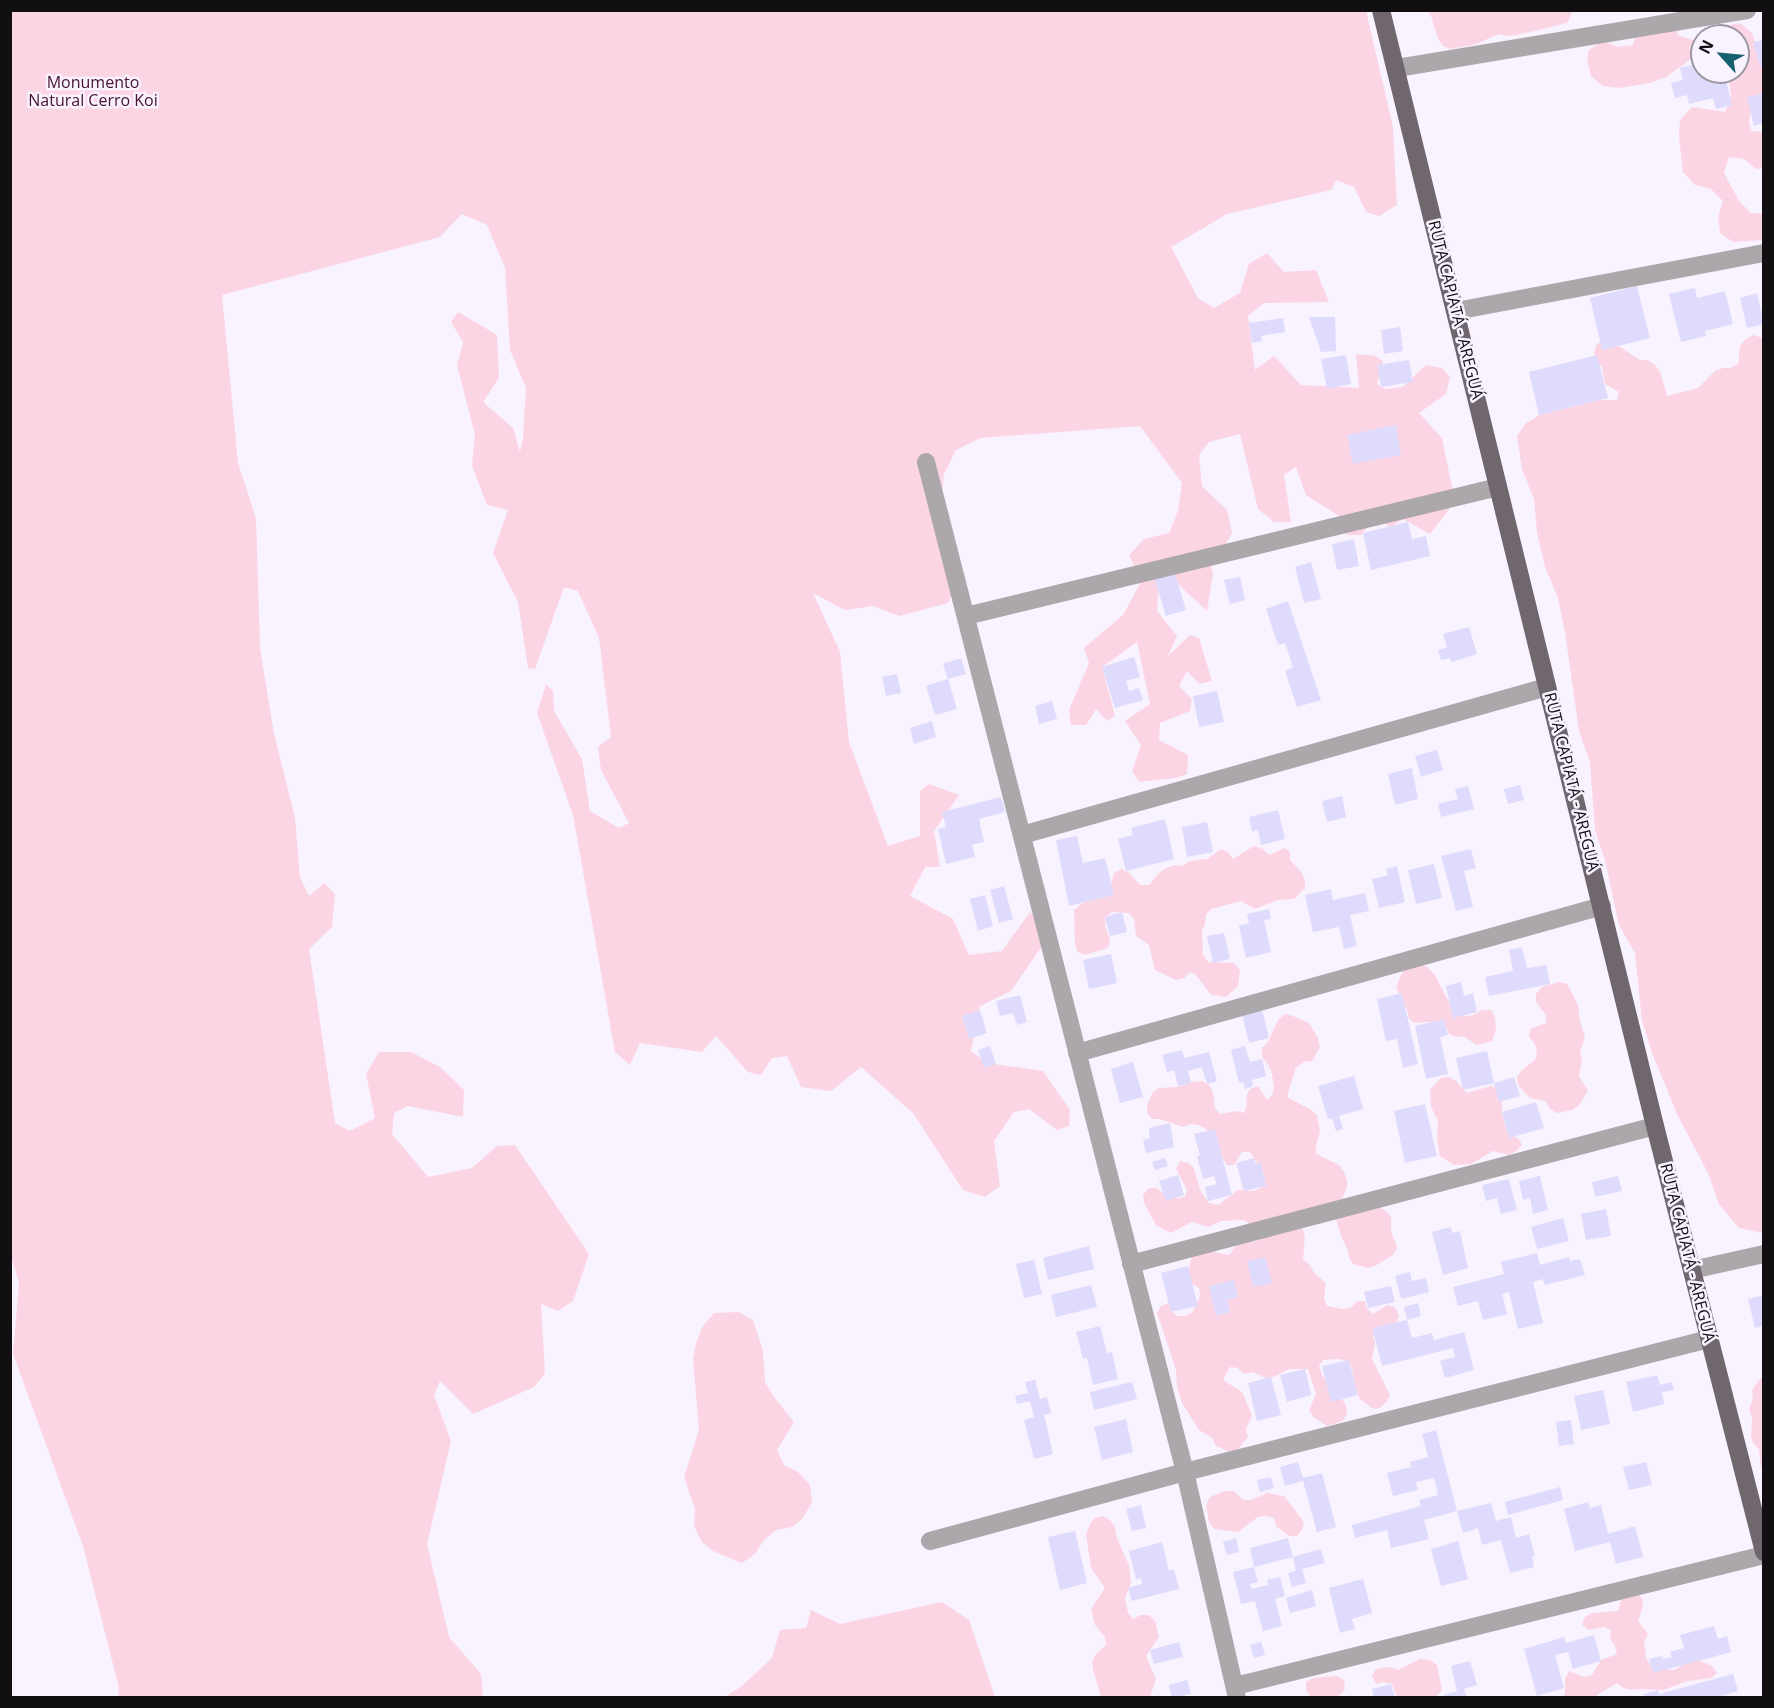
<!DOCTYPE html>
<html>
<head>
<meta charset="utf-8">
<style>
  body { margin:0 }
  #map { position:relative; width:1774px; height:1708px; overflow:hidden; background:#f9f2ff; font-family:"Open Sans",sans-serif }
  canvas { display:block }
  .frame { position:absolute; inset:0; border:12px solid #120f13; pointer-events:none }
  .north { position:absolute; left:1690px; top:24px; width:60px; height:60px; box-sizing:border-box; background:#f9f2ff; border:2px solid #9d97a1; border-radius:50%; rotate:297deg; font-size:16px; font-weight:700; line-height:24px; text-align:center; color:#120f13 }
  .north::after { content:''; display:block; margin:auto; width:21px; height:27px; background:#16616e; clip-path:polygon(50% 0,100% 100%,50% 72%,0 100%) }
</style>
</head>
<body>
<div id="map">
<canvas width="1774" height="1708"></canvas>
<div class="frame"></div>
<div class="north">N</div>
</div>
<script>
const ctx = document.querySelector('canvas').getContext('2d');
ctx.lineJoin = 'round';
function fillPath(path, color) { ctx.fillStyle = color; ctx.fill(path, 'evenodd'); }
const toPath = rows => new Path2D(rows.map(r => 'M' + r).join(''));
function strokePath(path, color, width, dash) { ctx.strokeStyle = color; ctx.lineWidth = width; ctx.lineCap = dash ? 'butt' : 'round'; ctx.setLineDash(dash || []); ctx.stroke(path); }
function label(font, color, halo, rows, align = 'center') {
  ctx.font = font + ' "Open Sans",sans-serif'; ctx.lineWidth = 5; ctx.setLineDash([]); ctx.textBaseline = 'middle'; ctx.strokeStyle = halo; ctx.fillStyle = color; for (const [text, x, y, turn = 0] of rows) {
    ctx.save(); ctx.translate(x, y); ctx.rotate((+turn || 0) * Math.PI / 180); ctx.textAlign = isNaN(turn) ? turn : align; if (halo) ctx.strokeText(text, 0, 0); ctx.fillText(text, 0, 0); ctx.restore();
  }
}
fillPath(toPath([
  [10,11,1366,11,1393,127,1397,205,1379,216,1366,212,1354,187,1336,180,1331,190,1227,214,1171,247,1198,298,1214,308,1240,293,1249,264,1267,253,1284,272,1316,270,1329,302,1264,303,1248,316,1255,370,1274,356,1301,385,1359,388,1356,354,1375,356,1383,361,1377,384,1385,389,1403,387,1426,365,1442,368,1450,377,1446,394,1419,413,1442,438,1455,502,1430,534,1403,519,1389,528,1378,513,1361,535,1347,535,1342,518,1306,495,1296,467,1284,475,1291,522,1274,522,1258,509,1240,434,1209,442,1199,455,1202,486,1227,510,1232,533,1224,547,1206,550,1213,573,1207,611,1168,575,1159,580,1157,611,1177,636,1168,656,1190,635,1199,638,1212,681,1199,684,1187,671,1179,686,1192,699,1190,711,1160,723,1159,740,1188,755,1187,774,1176,778,1139,782,1132,771,1141,745,1125,721,1150,704,1137,642,1102,667,1115,716,1107,721,1096,709,1086,725,1071,725,1069,710,1089,663,1084,648,1123,615,1142,580,1129,555,1144,539,1169,533,1178,511,1182,483,1140,426,981,438,956,450,944,474,938,530,942,562,956,587,948,603,899,616,873,606,845,610,813,593,840,652,849,742,888,846,920,836,920,791,929,784,959,795,934,831,940,867,925,867,910,896,953,919,969,955,1002,951,1030,912,1049,936,1011,991,980,1006,971,1051,987,1063,1043,1071,1070,1110,1069,1126,1057,1130,1029,1109,1014,1112,994,1141,1000,1186,985,1197,963,1190,913,1113,861,1067,831,1091,801,1087,787,1056,772,1058,761,1075,748,1072,716,1036,702,1052,640,1043,630,1065,615,1052,573,815,537,713,546,684,553,691,554,711,582,759,590,811,619,828,629,823,601,770,598,747,611,737,599,638,578,591,564,587,535,669,528,668,518,602,493,553,508,510,487,505,472,466,475,435,457,365,463,342,451,322,458,312,497,335,499,378,483,402,513,428,520,452,523,438,526,388,510,350,505,268,487,225,462,214,440,237,222,295,238,463,256,518,260,648,274,734,295,818,300,877,309,896,324,883,335,894,332,927,309,949,335,1123,350,1131,375,1118,366,1074,379,1052,411,1052,440,1067,464,1090,463,1117,408,1106,394,1113,392,1134,428,1177,472,1168,497,1146,515,1145,589,1254,573,1301,558,1311,541,1304,545,1373,534,1387,473,1414,440,1381,434,1395,451,1441,427,1544,449,1637,481,1674,483,1697,119,1697,118,1684,83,1546,13,1354,19,1283,10,1252],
  [1428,11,1573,11,1567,23,1517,35,1507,36,1499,34,1476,44,1451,49,1443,46,1438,39,1431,16],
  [1672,22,1679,36,1694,40,1707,29,1740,23,1752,33,1763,66,1764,101,1752,107,1749,121,1751,131,1763,132,1763,168,1756,169,1744,159,1729,157,1724,173,1739,201,1751,213,1763,214,1763,240,1733,242,1720,233,1718,217,1723,201,1711,189,1695,185,1683,172,1679,137,1680,120,1692,107,1725,112,1731,97,1729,81,1724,72,1738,72,1738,36,1702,36,1702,58,1691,59,1666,77,1650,83,1619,88,1603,86,1591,76,1587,60,1589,50,1603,41,1617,47,1633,45,1638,29],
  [1753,335,1763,338,1763,1233,1739,1228,1719,1204,1708,1173,1678,1116,1652,1053,1642,1020,1635,953,1619,925,1605,860,1595,830,1590,762,1579,731,1565,632,1558,598,1545,567,1537,532,1534,499,1522,469,1517,436,1526,423,1540,415,1599,400,1617,400,1619,392,1605,384,1602,367,1597,361,1594,352,1597,344,1605,341,1620,347,1640,360,1648,360,1655,365,1660,372,1667,396,1698,388,1715,371,1723,368,1731,368,1738,364,1740,346,1745,340],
  [1254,846,1263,849,1269,855,1284,848,1290,852,1290,860,1302,873,1305,880,1305,888,1294,899,1278,900,1255,909,1241,901,1211,909,1206,915,1205,924,1202,931,1203,955,1208,962,1234,963,1240,970,1238,986,1226,997,1211,995,1196,975,1190,972,1184,978,1176,980,1155,970,1149,945,1136,936,1134,919,1129,913,1112,912,1106,917,1105,925,1110,940,1108,948,1085,955,1078,952,1075,944,1074,910,1089,898,1110,888,1114,873,1122,869,1129,873,1140,885,1149,885,1159,873,1166,868,1175,865,1183,866,1190,861,1207,859,1221,849,1228,852,1233,859],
  [1419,964,1427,967,1434,974,1448,1000,1458,1013,1466,1016,1474,1015,1482,1010,1491,1010,1495,1017,1496,1026,1495,1033,1492,1041,1477,1045,1463,1036,1456,1037,1449,1034,1446,1026,1440,1021,1415,1023,1409,1019,1407,1010,1396,987,1403,971],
  [1559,982,1567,984,1578,1005,1580,1021,1585,1037,1580,1053,1582,1060,1579,1076,1588,1091,1579,1105,1572,1110,1557,1113,1550,1109,1545,1101,1530,1098,1518,1085,1517,1077,1522,1070,1535,1060,1537,1053,1535,1044,1529,1037,1530,1029,1546,1023,1546,1015,1536,1002,1536,994,1542,987],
  [1285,1014,1293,1016,1309,1023,1318,1038,1320,1047,1312,1061,1304,1062,1296,1067,1287,1097,1311,1110,1317,1115,1320,1131,1316,1146,1316,1154,1339,1165,1344,1172,1347,1180,1347,1187,1341,1202,1378,1205,1391,1216,1391,1232,1397,1247,1394,1254,1375,1266,1368,1268,1353,1264,1349,1258,1348,1250,1341,1236,1336,1218,1302,1228,1305,1236,1303,1260,1310,1265,1314,1273,1326,1283,1324,1299,1327,1306,1342,1309,1351,1308,1357,1301,1365,1301,1367,1309,1373,1314,1388,1305,1396,1308,1399,1316,1396,1323,1374,1328,1373,1336,1375,1344,1372,1359,1390,1395,1386,1402,1380,1408,1373,1409,1360,1399,1354,1385,1352,1367,1346,1361,1338,1359,1323,1360,1319,1366,1322,1375,1342,1399,1346,1406,1347,1415,1342,1421,1327,1426,1313,1417,1309,1410,1316,1394,1308,1369,1289,1369,1274,1377,1266,1378,1252,1372,1244,1374,1238,1368,1230,1367,1223,1380,1242,1392,1252,1415,1246,1429,1248,1437,1238,1449,1230,1452,1216,1446,1212,1438,1199,1430,1182,1403,1177,1387,1176,1370,1157,1313,1161,1306,1169,1303,1171,1311,1178,1316,1186,1316,1193,1312,1200,1296,1199,1288,1192,1284,1189,1276,1189,1268,1191,1259,1196,1253,1204,1250,1229,1255,1238,1243,1245,1238,1254,1242,1262,1239,1246,1221,1239,1220,1222,1221,1208,1227,1192,1222,1171,1233,1156,1225,1144,1203,1143,1195,1149,1188,1157,1188,1169,1199,1185,1197,1187,1190,1176,1169,1180,1161,1188,1163,1194,1168,1200,1190,1209,1203,1218,1205,1238,1190,1254,1191,1262,1187,1265,1180,1263,1172,1250,1152,1242,1152,1234,1165,1227,1165,1206,1129,1198,1125,1191,1124,1183,1127,1160,1119,1152,1119,1147,1113,1147,1105,1153,1092,1159,1088,1177,1087,1193,1082,1202,1081,1209,1085,1213,1092,1215,1108,1220,1114,1237,1111,1244,1113,1247,1105,1246,1097,1250,1089,1258,1086,1267,1100,1273,1094,1274,1086,1271,1070,1262,1056,1262,1048,1268,1042,1278,1020],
  [1449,1077,1456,1081,1467,1093,1491,1086,1499,1089,1502,1097,1502,1113,1506,1129,1511,1135,1518,1138,1522,1145,1516,1151,1509,1155,1493,1151,1471,1164,1454,1165,1440,1156,1437,1139,1438,1121,1431,1106,1430,1090,1441,1078],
  [739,1312,753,1320,763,1351,765,1382,773,1396,794,1422,777,1450,784,1465,798,1472,810,1485,812,1502,803,1518,792,1527,776,1530,764,1540,755,1554,742,1563,713,1551,701,1541,694,1525,695,1509,684,1477,699,1430,693,1359,696,1343,703,1326,714,1313],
  [1763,1377,1763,1468,1761,1467,1759,1449,1753,1443,1751,1436,1752,1417,1749,1409,1753,1399,1752,1390,1759,1380],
  [1225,1491,1234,1491,1243,1500,1251,1500,1267,1493,1284,1496,1304,1522,1302,1530,1297,1536,1289,1536,1276,1526,1274,1518,1267,1516,1258,1517,1238,1532,1214,1529,1209,1522,1206,1505,1210,1497],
  [1103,1516,1110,1520,1115,1527,1116,1535,1129,1566,1131,1583,1125,1598,1128,1613,1133,1619,1141,1615,1149,1615,1155,1621,1159,1637,1146,1656,1156,1679,1150,1697,1101,1697,1093,1669,1092,1661,1096,1654,1106,1645,1105,1637,1095,1625,1091,1609,1105,1588,1091,1568,1086,1534,1090,1524,1095,1518],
  [1636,1592,1642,1598,1643,1606,1638,1621,1648,1634,1644,1642,1646,1657,1650,1665,1657,1669,1674,1670,1689,1662,1698,1660,1712,1666,1717,1673,1711,1678,1688,1681,1663,1690,1639,1689,1631,1690,1623,1688,1617,1683,1594,1697,1562,1698,1565,1694,1565,1679,1569,1671,1584,1677,1592,1675,1601,1660,1617,1654,1615,1646,1610,1639,1611,1630,1604,1627,1588,1630,1582,1624,1585,1617,1592,1613,1618,1611,1623,1593],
  [942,1602,969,1620,995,1697,725,1697,742,1686,772,1658,780,1630,806,1628,811,1610,840,1624],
  [1420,1659,1430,1660,1437,1665,1442,1690,1436,1697,1397,1697,1392,1684,1384,1682,1376,1684,1372,1676,1376,1669,1390,1667,1398,1670],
  [1337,1676,1344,1680,1345,1689,1340,1695,1335,1697,1311,1697,1306,1690,1306,1682,1313,1678]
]), '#fcd5e5');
fillPath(toPath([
  [1764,40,1764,66,1760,66,1753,42],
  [1702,57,1702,72,1724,72,1732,105,1716,109,1713,98,1689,104,1687,95,1675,98,1671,83,1683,80,1680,68,1695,64,1694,59],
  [1764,93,1764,123,1754,126,1747,97],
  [1637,286,1650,338,1602,350,1590,298],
  [1695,288,1697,298,1725,291,1733,324,1705,331,1706,336,1681,342,1669,294],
  [1757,293,1764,324,1747,328,1740,298],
  [1309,317,1335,317,1336,351,1321,352],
  [1283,318,1285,332,1261,336,1262,341,1252,343,1249,323],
  [1400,327,1403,351,1384,354,1381,330],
  [1346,355,1351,384,1327,389,1321,359],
  [1597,355,1608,398,1539,415,1529,372],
  [1409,360,1413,382,1381,387,1377,365],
  [1396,425,1401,455,1353,464,1347,435],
  [1408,522,1412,539,1426,536,1430,556,1371,570,1363,533],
  [1354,539,1359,566,1337,570,1332,544],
  [1311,562,1321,599,1304,603,1295,567],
  [1174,570,1186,610,1166,616,1154,577],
  [1240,577,1245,600,1230,604,1224,580],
  [1288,601,1321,700,1297,707,1285,671,1293,667,1285,643,1278,645,1266,609],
  [1469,627,1477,654,1451,662,1450,658,1441,660,1438,650,1447,647,1443,634],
  [1134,657,1140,677,1126,681,1129,691,1139,688,1143,700,1115,708,1102,667],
  [961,658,966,674,948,679,957,709,935,715,926,686,948,679,943,664],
  [897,674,901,693,886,696,882,677],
  [1217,691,1224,722,1199,727,1193,696],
  [1052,701,1057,719,1039,724,1035,706],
  [932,721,936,737,914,744,910,728],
  [1437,750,1443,770,1421,777,1415,756],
  [1412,768,1418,799,1395,805,1388,774],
  [1520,785,1524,800,1508,804,1504,789],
  [1468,786,1474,809,1441,817,1438,804,1458,799,1455,789],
  [1342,796,1346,817,1327,822,1322,801],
  [1001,797,1005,812,979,819,984,842,972,845,975,857,946,864,938,829,946,827,942,812],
  [1278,810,1285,839,1261,845,1258,830,1252,832,1249,817],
  [1165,819,1174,859,1126,871,1118,839,1133,835,1131,828],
  [1207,822,1213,852,1187,857,1182,827],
  [1077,836,1083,863,1105,858,1114,895,1069,906,1056,840],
  [1471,849,1476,868,1464,871,1473,907,1456,911,1441,856],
  [1434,864,1442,898,1416,904,1408,870],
  [1397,866,1405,902,1379,908,1372,879,1388,875,1386,869],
  [1004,886,1013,919,999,923,990,890],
  [1331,889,1333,900,1365,893,1369,911,1350,915,1357,946,1344,949,1339,927,1313,932,1305,895],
  [985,895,993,926,978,931,970,899],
  [1269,909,1271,919,1264,920,1271,952,1246,958,1239,926,1249,923,1247,914],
  [1122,912,1127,932,1110,936,1105,917],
  [1224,933,1230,959,1213,963,1207,936],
  [1522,947,1527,968,1546,965,1550,984,1489,996,1485,977,1513,971,1509,950],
  [1111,954,1117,983,1089,989,1083,960],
  [1461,982,1464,996,1473,993,1477,1012,1453,1018,1446,986],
  [1402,993,1418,1064,1403,1068,1397,1039,1386,1041,1377,999],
  [1020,995,1027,1022,1017,1025,1013,1013,1000,1016,996,1001],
  [1262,1009,1269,1038,1249,1043,1242,1014],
  [980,1010,987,1033,969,1039,962,1016],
  [1444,1019,1448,1035,1440,1037,1448,1074,1426,1079,1415,1026],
  [990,1046,996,1064,984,1068,978,1050],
  [1245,1046,1250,1062,1262,1059,1266,1076,1252,1080,1253,1086,1245,1089,1243,1082,1239,1083,1231,1050],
  [1182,1050,1184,1058,1209,1052,1217,1081,1207,1084,1202,1067,1188,1071,1191,1083,1178,1086,1174,1070,1167,1072,1162,1055],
  [1487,1051,1494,1083,1463,1090,1456,1058],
  [1133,1062,1143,1097,1120,1103,1111,1069],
  [1354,1076,1363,1109,1339,1116,1343,1129,1336,1131,1332,1118,1328,1119,1318,1086],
  [1514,1077,1520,1096,1499,1102,1494,1083],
  [1536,1102,1544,1128,1509,1138,1502,1112],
  [1425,1104,1437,1156,1405,1163,1394,1111],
  [1170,1123,1174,1147,1146,1153,1143,1140,1150,1138,1149,1128],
  [1215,1129,1232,1195,1208,1201,1205,1187,1217,1184,1214,1176,1203,1179,1197,1156,1200,1155,1194,1134],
  [1165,1158,1168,1166,1155,1170,1152,1162],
  [1254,1158,1256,1164,1261,1163,1266,1186,1244,1191,1236,1163],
  [1178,1175,1184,1195,1166,1201,1159,1181],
  [1540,1176,1548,1210,1533,1214,1530,1198,1523,1200,1519,1181],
  [1618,1176,1622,1191,1595,1197,1592,1182],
  [1509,1179,1517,1210,1501,1214,1497,1198,1486,1201,1482,1185],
  [1606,1209,1611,1236,1586,1240,1581,1214],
  [1563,1218,1569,1241,1537,1249,1531,1227],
  [1451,1227,1452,1233,1460,1231,1468,1268,1443,1275,1432,1232],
  [1089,1246,1094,1269,1048,1280,1043,1258],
  [1537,1253,1540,1265,1569,1257,1570,1261,1580,1259,1585,1275,1545,1285,1543,1279,1533,1282,1543,1323,1518,1329,1509,1292,1502,1294,1507,1314,1483,1320,1478,1301,1458,1306,1453,1287,1504,1274,1501,1262],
  [1265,1257,1272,1283,1253,1287,1247,1261],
  [1034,1260,1042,1294,1024,1298,1016,1264],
  [1188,1266,1198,1306,1171,1312,1161,1273],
  [1410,1272,1412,1281,1426,1278,1429,1292,1401,1299,1395,1276],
  [1234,1280,1238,1297,1227,1300,1230,1312,1216,1316,1209,1286],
  [1091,1285,1097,1307,1056,1317,1051,1295],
  [1391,1286,1395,1302,1368,1308,1364,1292],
  [1764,1295,1764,1325,1755,1328,1748,1299],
  [1418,1303,1421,1316,1407,1320,1404,1307],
  [1407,1320,1412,1338,1432,1333,1434,1340,1464,1332,1474,1370,1445,1378,1440,1361,1455,1357,1453,1348,1382,1366,1372,1328],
  [1100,1326,1107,1353,1112,1352,1118,1379,1093,1385,1087,1358,1083,1359,1076,1332],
  [1349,1360,1358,1395,1331,1402,1322,1366],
  [1305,1369,1311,1395,1287,1402,1280,1375],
  [1657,1375,1660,1385,1672,1382,1674,1390,1662,1392,1664,1404,1633,1412,1626,1382],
  [1271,1377,1281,1415,1257,1421,1248,1383],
  [1035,1380,1040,1399,1047,1397,1051,1413,1044,1415,1053,1454,1034,1459,1024,1420,1034,1417,1030,1401,1017,1404,1015,1396,1028,1393,1025,1382],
  [1132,1382,1137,1399,1094,1410,1090,1392],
  [1603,1390,1610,1424,1581,1430,1574,1396],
  [1126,1419,1133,1452,1102,1460,1094,1427],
  [1571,1420,1574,1444,1559,1446,1556,1422],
  [1436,1430,1457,1511,1491,1503,1496,1521,1511,1517,1516,1538,1529,1534,1535,1556,1532,1557,1534,1567,1510,1573,1501,1540,1482,1545,1478,1528,1463,1533,1457,1511,1424,1520,1429,1539,1391,1548,1387,1530,1355,1538,1352,1525,1421,1506,1419,1500,1438,1495,1434,1478,1416,1482,1418,1490,1393,1496,1387,1473,1411,1467,1410,1462,1428,1457,1422,1434],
  [1298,1462,1303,1478,1322,1473,1336,1527,1317,1532,1303,1481,1285,1486,1280,1467],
  [1646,1462,1652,1485,1629,1490,1623,1467],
  [1271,1477,1274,1488,1260,1492,1257,1480],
  [1560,1487,1563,1500,1508,1515,1505,1502],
  [1588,1502,1590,1508,1601,1505,1608,1534,1635,1526,1643,1557,1616,1564,1610,1542,1575,1551,1564,1509],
  [1141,1505,1146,1528,1132,1531,1126,1509],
  [1075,1531,1087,1583,1060,1590,1048,1537],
  [1236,1538,1239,1552,1227,1555,1223,1542],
  [1288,1538,1293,1557,1254,1567,1258,1582,1250,1584,1252,1589,1268,1585,1267,1580,1280,1577,1285,1596,1275,1599,1282,1626,1263,1631,1255,1601,1241,1604,1233,1572,1254,1567,1250,1548],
  [1458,1541,1468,1579,1441,1586,1431,1549],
  [1162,1542,1169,1571,1174,1569,1179,1589,1132,1601,1128,1588,1142,1584,1141,1578,1136,1579,1129,1551],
  [1321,1549,1325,1563,1302,1569,1306,1583,1292,1587,1288,1573,1296,1571,1293,1557],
  [1363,1579,1372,1613,1352,1619,1355,1629,1340,1633,1329,1588],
  [1312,1590,1316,1606,1290,1613,1286,1598],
  [1714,1626,1718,1639,1727,1636,1731,1652,1653,1673,1649,1659,1662,1656,1663,1659,1672,1657,1670,1652,1684,1648,1680,1635],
  [1594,1635,1601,1661,1573,1669,1568,1652,1555,1655,1564,1688,1537,1696,1524,1649,1564,1637,1566,1643],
  [1179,1642,1183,1657,1154,1664,1150,1650],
  [1261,1642,1265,1655,1254,1658,1250,1645],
  [1470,1661,1477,1685,1464,1689,1467,1698,1436,1698,1457,1691,1451,1666],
  [1733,1674,1738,1691,1715,1698,1645,1698,1644,1694,1658,1690,1659,1694],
  [1187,1680,1191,1694,1172,1698,1169,1685],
  [1391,1684,1395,1698,1374,1698,1372,1689]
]), '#dfdbfc');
strokePath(toPath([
  [1397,68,1747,10],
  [1456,311,1764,253],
  [926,462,1185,1472,1237,1698],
  [966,616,1498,487],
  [1022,835,1547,687],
  [1077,1053,1602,906],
  [1131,1264,1655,1126],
  [1692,1270,1764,1254],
  [930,1541,1185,1472,1709,1339],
  [1235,1686,1764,1555]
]), '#aca7ab', 18);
strokePath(toPath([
  [1381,10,1655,1126,1764,1552]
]), '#70676e', 18);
label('16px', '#47132f', '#f9f2ff', [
  ["Monumento",93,83],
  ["Natural Cerro Koi",93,101]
]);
label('16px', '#120f13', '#f9f2ff', [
  ["RUTA CAPIATÁ - AREGUÁ",1455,310,76],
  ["RUTA CAPIATÁ - AREGUÁ",1571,782,76],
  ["RUTA CAPIATÁ - AREGUÁ",1687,1253,76]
]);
</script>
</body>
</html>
